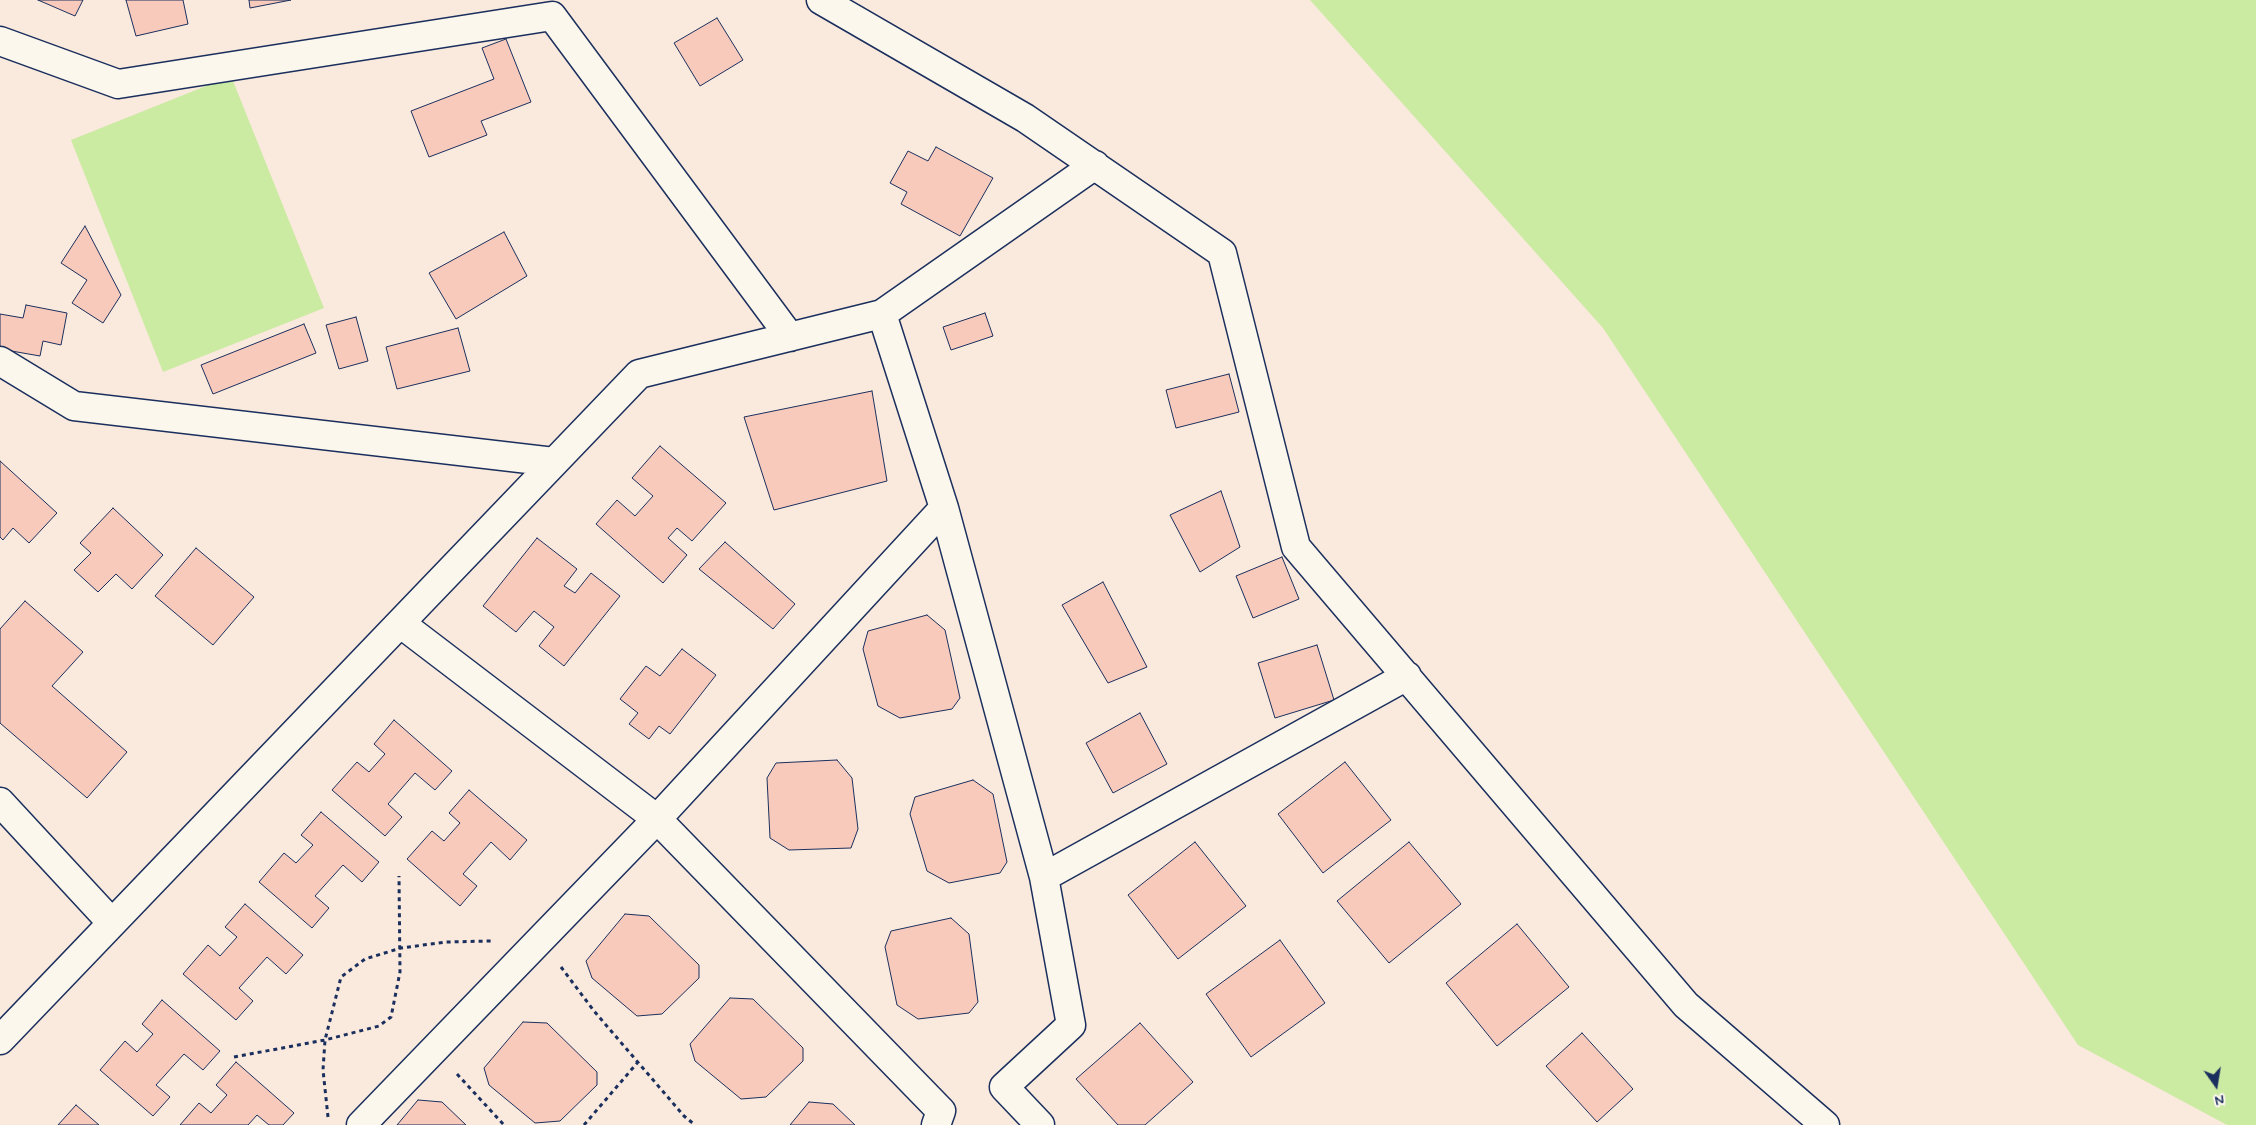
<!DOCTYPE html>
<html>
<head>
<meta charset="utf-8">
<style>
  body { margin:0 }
  #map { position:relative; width:2256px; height:1125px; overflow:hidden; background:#faeadd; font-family:Mynerve,sans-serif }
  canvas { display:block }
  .north { position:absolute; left:2191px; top:1060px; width:50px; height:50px; -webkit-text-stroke:4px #fbf7ec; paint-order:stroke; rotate:167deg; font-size:14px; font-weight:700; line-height:20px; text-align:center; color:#1b2f5e }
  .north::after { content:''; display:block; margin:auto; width:18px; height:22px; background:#1b2f5e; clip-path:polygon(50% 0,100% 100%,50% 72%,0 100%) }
</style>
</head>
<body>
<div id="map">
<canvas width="2256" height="1125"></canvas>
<div class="north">N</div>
</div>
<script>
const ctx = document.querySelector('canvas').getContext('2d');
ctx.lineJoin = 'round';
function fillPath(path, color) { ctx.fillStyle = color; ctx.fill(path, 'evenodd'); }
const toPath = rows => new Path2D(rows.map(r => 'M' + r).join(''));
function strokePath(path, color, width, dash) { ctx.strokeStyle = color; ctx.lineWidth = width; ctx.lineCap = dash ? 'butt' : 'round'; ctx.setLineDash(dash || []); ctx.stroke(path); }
fillPath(toPath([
  [1310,0,2256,0,2256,1125,2227,1125,2078,1045,1603,328],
  [231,76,324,308,163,372,71,140]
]), '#cbeaa2');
const building = toPath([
  [38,0,83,0,75,16,38,0],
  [126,0,183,0,188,24,136,36,126,0],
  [249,0,291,0,250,8,249,0],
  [717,18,743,60,700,86,674,43,717,18],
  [506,39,531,102,481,121,487,135,429,157,411,111,494,79,482,48,506,39],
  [936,147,993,178,960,236,901,204,907,192,890,183,908,151,928,161,936,147],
  [85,226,121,295,103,323,72,303,87,280,61,263,85,226],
  [504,232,527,276,456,319,429,273,504,232],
  [26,305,67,313,61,345,43,341,40,356,0,349,0,314,23,318,26,305],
  [985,313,993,336,951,350,943,327,985,313],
  [356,317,368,361,339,369,326,325,356,317],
  [304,324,316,353,213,394,201,365,304,324],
  [458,328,470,371,397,389,386,347,458,328],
  [1229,374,1239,412,1176,428,1166,390,1229,374],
  [872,391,887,481,774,510,744,417,872,391],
  [660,446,726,503,692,541,677,528,668,538,687,555,663,583,596,524,617,500,635,516,653,496,632,478,660,446],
  [0,461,57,513,29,543,13,528,3,540,0,537,0,461],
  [1221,491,1240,547,1200,572,1170,515,1221,491],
  [113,508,163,555,132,589,116,574,98,592,74,570,91,553,80,543,113,508],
  [537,538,577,569,564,586,575,593,591,573,620,596,564,666,539,646,554,627,534,611,516,632,483,606,537,538],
  [725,542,795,604,773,629,699,569,725,542],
  [196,548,254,597,213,645,155,596,196,548],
  [1282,557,1299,599,1253,618,1236,576,1282,557],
  [1103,582,1147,667,1108,683,1062,605,1103,582],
  [25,601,83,652,52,686,127,752,87,798,0,723,0,629,25,601],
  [927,615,945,630,960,698,952,709,900,718,878,706,863,649,868,631,927,615],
  [1317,645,1334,700,1275,718,1258,663,1317,645],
  [682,649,716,675,670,734,659,726,649,739,629,724,638,713,620,699,646,666,660,676,682,649],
  [1140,713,1167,764,1113,793,1086,743,1140,713],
  [394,720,452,771,435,790,415,773,388,804,402,817,385,836,332,790,357,762,369,772,385,754,374,744,394,720],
  [837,760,852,778,858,829,851,848,789,850,770,838,767,778,776,763,837,760],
  [1345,762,1391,820,1323,873,1278,814,1345,762],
  [973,780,993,794,1007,862,1000,873,949,883,927,871,910,814,915,797,973,780],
  [469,790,527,840,510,860,491,842,463,874,477,886,460,906,407,859,432,831,444,841,460,823,449,813,469,790],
  [321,812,379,862,362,882,343,865,315,896,329,908,312,928,259,882,284,853,296,863,313,845,301,835,321,812],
  [1195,842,1246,906,1178,959,1128,895,1195,842],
  [1409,842,1461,904,1389,963,1337,901,1409,842],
  [245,904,303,955,286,974,267,957,239,988,253,1001,236,1020,183,974,208,945,220,956,237,937,225,927,245,904],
  [625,914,649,916,699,965,699,978,662,1014,637,1016,592,978,586,961,625,914],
  [951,918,969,934,978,1002,969,1013,918,1019,897,1005,885,947,891,931,951,918],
  [1517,924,1569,987,1497,1046,1446,983,1517,924],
  [1280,940,1325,1003,1251,1057,1206,994,1280,940],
  [730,998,753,999,803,1048,803,1061,766,1097,741,1099,695,1061,690,1044,730,998],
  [162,1000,220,1051,203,1070,184,1054,156,1085,170,1097,153,1116,100,1070,125,1041,137,1052,153,1034,142,1024,162,1000],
  [523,1022,547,1023,597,1072,597,1085,560,1121,535,1123,489,1085,484,1068,523,1022],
  [1140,1023,1193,1082,1145,1125,1118,1125,1076,1079,1140,1023],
  [1582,1033,1633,1089,1597,1122,1546,1066,1582,1033],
  [236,1062,294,1113,283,1125,269,1125,257,1115,248,1125,180,1125,199,1103,211,1113,227,1095,216,1085,236,1062],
  [418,1100,442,1102,466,1125,397,1125,418,1100],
  [809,1102,833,1104,855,1125,790,1125,809,1102],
  [76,1105,99,1125,58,1125,76,1105]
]);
fillPath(building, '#f8cabb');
strokePath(building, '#1b2f5e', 1);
const minor = toPath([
  [821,0,1025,118,1222,253,1296,547,1686,1005,1825,1125],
  [0,41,118,84,552,16,790,337],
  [882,314,944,508,1044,877,1071,1025,1004,1087,1040,1125],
  [0,361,74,406,554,462],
  [400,623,657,819,941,1111,936,1125],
  [0,802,112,923],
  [1044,877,1407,676],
  [0,1040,639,374,882,314,1095,165],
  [361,1125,657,819,944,508]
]);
strokePath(minor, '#1b2f5e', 31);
strokePath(toPath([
  [561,967,594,1011,684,1116,695,1125],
  [234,1057,325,1040,379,1026,391,1017,400,972,399,876],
  [457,1074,504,1125],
  [328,1117,323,1070,325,1040,341,977,365,959,401,948,446,942,491,941],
  [584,1125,638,1062]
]), '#1b2f5e', 3, [4, 4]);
strokePath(minor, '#fbf7ec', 28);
</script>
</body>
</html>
